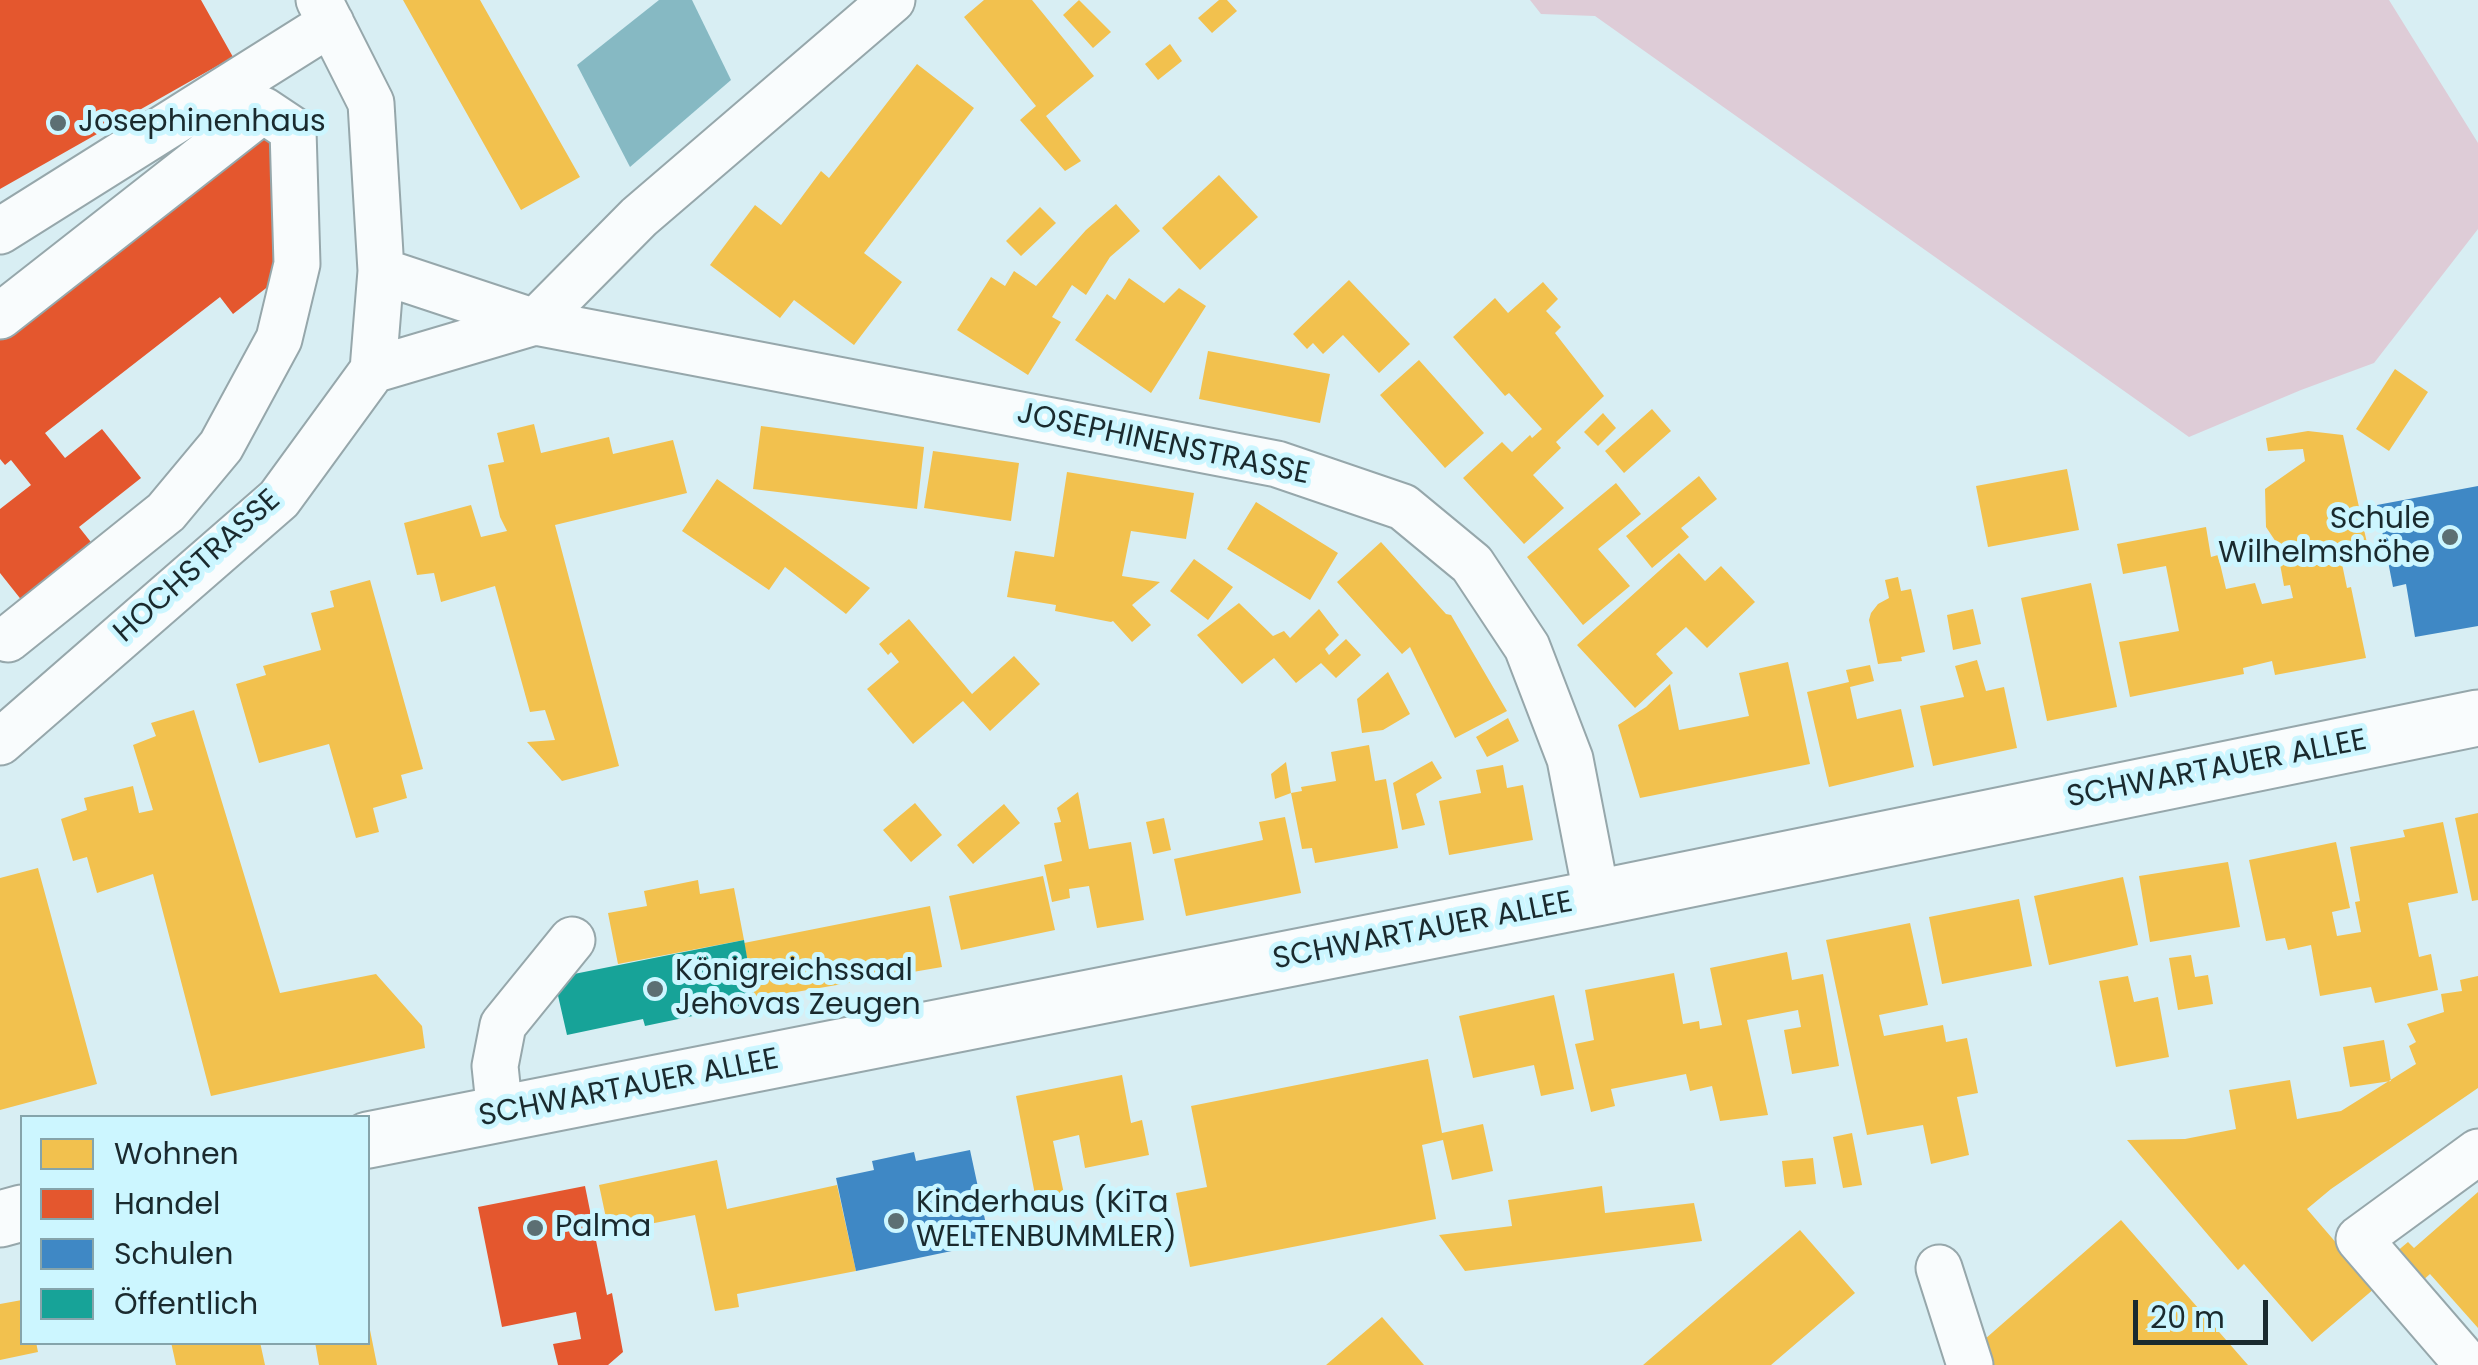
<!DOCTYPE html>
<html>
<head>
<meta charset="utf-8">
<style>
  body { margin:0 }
  #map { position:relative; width:2478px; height:1365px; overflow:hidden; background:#d8eef3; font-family:Poppins,sans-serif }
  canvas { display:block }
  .legend { position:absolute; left:20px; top:1115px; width:350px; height:230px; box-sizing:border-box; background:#ccf6ff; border:2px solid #85a4ab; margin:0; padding:12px 18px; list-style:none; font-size:30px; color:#1a2a2e }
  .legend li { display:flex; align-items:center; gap:20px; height:50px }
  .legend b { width:50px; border:2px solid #85a4ab }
  .scale { position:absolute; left:2133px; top:1300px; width:135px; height:45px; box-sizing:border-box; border:5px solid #1a2a2e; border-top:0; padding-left:12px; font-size:30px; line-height:35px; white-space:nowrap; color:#1a2a2e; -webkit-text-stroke:8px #ccf6ff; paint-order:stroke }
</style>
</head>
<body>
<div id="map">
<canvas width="2478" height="1365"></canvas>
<ul class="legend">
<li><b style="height:28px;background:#f2c14e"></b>Wohnen</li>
<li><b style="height:28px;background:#e4572e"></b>Handel</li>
<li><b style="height:28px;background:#3f88c5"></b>Schulen</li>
<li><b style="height:28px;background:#17a398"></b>Öffentlich</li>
</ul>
<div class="scale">20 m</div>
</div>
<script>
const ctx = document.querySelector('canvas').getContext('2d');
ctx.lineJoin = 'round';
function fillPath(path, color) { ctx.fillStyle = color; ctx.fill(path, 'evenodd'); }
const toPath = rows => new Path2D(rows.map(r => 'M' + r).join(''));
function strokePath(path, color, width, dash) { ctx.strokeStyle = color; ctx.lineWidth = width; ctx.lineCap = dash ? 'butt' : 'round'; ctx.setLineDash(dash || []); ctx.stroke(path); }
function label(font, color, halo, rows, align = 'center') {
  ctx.font = font + ' Poppins,sans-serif'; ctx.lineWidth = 10; ctx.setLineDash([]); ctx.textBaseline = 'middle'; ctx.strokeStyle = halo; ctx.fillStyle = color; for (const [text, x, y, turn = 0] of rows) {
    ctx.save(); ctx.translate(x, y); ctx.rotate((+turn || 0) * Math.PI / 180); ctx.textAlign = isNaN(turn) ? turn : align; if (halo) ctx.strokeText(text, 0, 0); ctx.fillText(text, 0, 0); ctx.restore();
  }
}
fillPath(toPath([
  [1530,0,2389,0,2478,143,2478,229,2374,363,2301,390,2189,437,1595,16,1541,14]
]), '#deccd7');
fillPath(toPath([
  [659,0,692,0,731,80,630,167,577,65]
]), '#86b9c3');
fillPath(toPath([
  [403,0,480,0,580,177,521,210],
  [984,0,1032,0,1094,76,1046,116,1081,161,1065,171,1020,120,1036,106,964,17],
  [1079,0,1111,32,1093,48,1063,15],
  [1219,0,1227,0,1237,11,1212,33,1198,18],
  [1170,44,1182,61,1158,80,1145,64],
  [917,64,974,108,864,253,902,282,854,345,794,300,780,318,710,265,755,205,781,225,821,171,829,178],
  [1219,175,1258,217,1200,270,1162,228],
  [1116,204,1140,231,1110,257,1086,295,1072,285,1052,317,1061,322,1028,375,957,330,991,277,1005,286,1014,271,1036,286,1086,230],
  [1040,207,1056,223,1021,256,1006,241],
  [1129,278,1164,303,1179,288,1206,306,1151,393,1075,340,1107,294,1115,300],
  [1349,280,1410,344,1379,373,1343,335,1323,354,1313,343,1307,349,1293,334],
  [1543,282,1558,299,1546,311,1561,327,1555,333,1604,396,1556,442,1561,448,1533,475,1564,508,1524,544,1463,478,1502,442,1512,452,1530,435,1532,438,1542,429,1509,393,1505,396,1453,337,1495,298,1508,313],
  [1208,351,1330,374,1320,423,1199,399],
  [1419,360,1484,433,1445,468,1380,395],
  [2395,369,2428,392,2389,451,2356,429],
  [1652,409,1671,431,1624,473,1605,451],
  [1603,413,1616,428,1598,446,1584,432],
  [534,424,541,453,609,437,613,454,673,440,687,493,555,525,619,766,562,781,527,742,555,740,545,710,530,712,495,586,441,602,434,573,417,575,404,523,471,505,481,537,507,531,500,517,488,465,504,462,497,433],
  [761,426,924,447,917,509,753,489],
  [2308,431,2343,435,2369,552,2341,559,2347,588,2351,587,2366,658,2275,675,2272,661,2243,668,2244,674,2130,697,2119,642,2179,631,2166,566,2123,574,2117,544,2206,527,2211,557,2218,555,2226,589,2255,583,2262,604,2293,598,2290,585,2284,586,2276,542,2266,527,2265,489,2305,461,2303,449,2268,451,2266,438],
  [933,451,1019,463,1011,521,924,508],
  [2067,469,2079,530,1988,547,1976,486],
  [1067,472,1194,493,1186,539,1131,531,1122,576,1160,582,1132,605,1151,625,1132,642,1113,621,1111,622,1055,611,1056,605,1007,597,1015,551,1054,557],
  [1699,476,1717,499,1681,528,1689,537,1652,568,1626,536],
  [717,479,805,541,870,588,846,614,785,567,769,590,682,531],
  [1616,483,1641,514,1598,549,1630,586,1583,625,1527,557],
  [1256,502,1338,553,1310,600,1227,549],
  [1381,542,1446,614,1451,615,1507,711,1455,738,1410,647,1402,654,1337,582],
  [1679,553,1705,581,1721,566,1755,602,1707,648,1686,627,1656,654,1673,673,1635,708,1577,645],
  [1194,559,1233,587,1208,620,1170,591],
  [1898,577,1901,591,1911,589,1925,652,1901,657,1902,661,1878,664,1869,620,1871,613,1878,604,1889,598,1885,580],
  [370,580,423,769,401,775,407,798,373,808,379,832,356,838,329,744,259,763,236,684,266,675,263,666,321,650,311,613,334,607,330,591],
  [2091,583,2117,707,2047,721,2021,598],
  [1239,603,1273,636,1284,631,1290,638,1319,609,1339,635,1325,649,1329,655,1346,639,1361,655,1336,678,1321,663,1296,683,1274,658,1242,684,1197,635],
  [1973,609,1981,644,1953,650,1947,615],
  [909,619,972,694,1014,656,1040,684,990,731,963,701,913,744,867,689,899,662,891,652,888,655,879,644],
  [1977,660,1986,691,2004,687,2017,748,1933,766,1920,706,1964,697,1955,666],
  [1788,662,1810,764,1640,798,1618,725,1646,707,1670,684,1679,730,1749,716,1739,673],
  [1870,665,1874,681,1850,687,1857,719,1901,709,1914,767,1829,787,1807,692,1849,682,1846,670],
  [1388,672,1410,714,1383,730,1362,733,1357,699],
  [194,710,280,993,376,974,422,1026,425,1048,211,1096,153,874,97,893,87,857,73,861,61,819,87,810,84,798,133,786,139,813,153,810,133,745,156,736,151,723],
  [1508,718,1519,741,1487,757,1476,737],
  [1369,745,1375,781,1386,779,1398,848,1315,863,1312,848,1302,849,1291,793,1302,791,1301,787,1336,781,1331,752],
  [1432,761,1442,778,1416,794,1425,825,1402,830,1393,783],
  [1286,762,1291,793,1275,799,1271,774],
  [1503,765,1507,788,1523,785,1533,840,1449,855,1439,801,1481,793,1476,770],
  [1078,792,1089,849,1131,842,1144,920,1097,928,1089,886,1069,889,1070,898,1052,902,1044,865,1062,861,1054,823,1061,822,1057,808],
  [915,803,942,835,911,862,883,830],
  [1004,804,1020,823,973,864,957,845],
  [2478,813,2478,900,2472,901,2455,818],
  [1285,817,1301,893,1186,916,1174,859,1263,840,1259,822],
  [1164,818,1171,850,1153,854,1146,822],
  [2443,822,2458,893,2408,903,2419,957,2431,954,2438,990,2375,1003,2371,987,2320,996,2311,945,2288,950,2285,938,2266,941,2249,860,2336,842,2350,908,2332,912,2337,936,2361,932,2355,902,2360,901,2350,847,2405,837,2403,830],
  [2228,862,2240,927,2150,942,2139,876],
  [38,868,97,1084,0,1110,0,878],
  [1043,876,1055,930,961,950,949,896],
  [2123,877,2138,945,2049,965,2034,896],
  [698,880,700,894,734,888,744,940,618,964,608,913,647,906,644,891],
  [2019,899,2032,966,1942,984,1929,917],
  [930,906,942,967,755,999,744,943],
  [1910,923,1928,1005,1879,1015,1884,1036,1943,1025,1946,1042,1967,1038,1978,1093,1957,1097,1969,1155,1931,1164,1923,1125,1867,1135,1826,940],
  [1787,952,1792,980,1823,974,1839,1066,1792,1074,1784,1030,1801,1027,1798,1010,1747,1020,1768,1115,1720,1121,1712,1086,1690,1091,1686,1074,1611,1089,1615,1106,1591,1112,1575,1044,1594,1040,1585,990,1674,973,1683,1024,1699,1021,1700,1029,1722,1025,1710,968],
  [2191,955,2195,977,2208,975,2213,1004,2178,1010,2169,958],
  [2128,976,2134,1002,2158,997,2169,1057,2116,1067,2099,981],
  [2478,976,2478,1088,2331,1189,2307,1209,2375,1288,2312,1342,2244,1264,2238,1270,2127,1140,2185,1139,2236,1129,2229,1090,2290,1080,2297,1119,2341,1111,2416,1064,2409,1046,2416,1042,2407,1024,2444,1012,2441,994,2462,991,2460,980],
  [1554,995,1574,1089,1541,1096,1534,1065,1473,1078,1459,1016],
  [2384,1040,2391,1081,2350,1087,2343,1047],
  [1428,1059,1442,1133,1483,1124,1493,1171,1452,1180,1443,1140,1422,1145,1436,1219,1190,1267,1176,1193,1207,1187,1191,1106],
  [1122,1075,1131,1123,1142,1120,1149,1155,1085,1168,1079,1135,1053,1141,1064,1194,1036,1200,1016,1096],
  [1852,1133,1862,1185,1843,1188,1833,1137],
  [1813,1158,1816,1184,1785,1187,1782,1161],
  [717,1160,727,1209,837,1185,856,1271,737,1294,739,1307,715,1311,695,1215,609,1232,599,1185],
  [1602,1186,1605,1213,1694,1203,1702,1241,1465,1271,1439,1235,1512,1226,1508,1200],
  [2478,1192,2478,1328,2430,1274,2421,1282,2395,1253,2408,1242,2414,1248],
  [2121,1220,2248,1365,1994,1365,1977,1346],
  [1800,1230,1855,1293,1771,1365,1643,1365],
  [22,1300,22,1342,36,1342,38,1352,0,1360,0,1304],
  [1382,1317,1424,1365,1326,1365],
  [369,1325,377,1365,319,1365,315,1342,368,1342],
  [171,1342,260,1342,265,1365,176,1365]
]), '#f2c14e');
fillPath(toPath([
  [0,0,201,0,233,57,0,189],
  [271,126,279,278,233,314,220,297,45,433,65,458,102,429,141,478,79,527,94,546,23,602,0,573,0,509,31,485,11,460,5,465,0,459,0,338],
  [585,1186,607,1295,612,1293,623,1352,608,1365,558,1365,553,1344,581,1339,576,1312,502,1327,478,1207]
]), '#e4572e');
fillPath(toPath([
  [2478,486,2478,626,2415,637,2406,584,2393,587,2377,505],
  [970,1150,990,1243,856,1271,836,1178,874,1170,872,1161,914,1152,916,1161]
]), '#3f88c5');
fillPath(toPath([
  [744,940,755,1003,645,1026,643,1019,567,1035,554,978]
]), '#17a398');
const minor = toPath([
  [0,231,331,23],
  [381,271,535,322,1277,464,1403,507,1472,564,1527,647,1570,759,1597,898],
  [0,316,263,110,293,130,297,264,279,339,221,446,166,512,8,639],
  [373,370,535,322,639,217,892,0],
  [0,742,279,499,373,370,381,271,371,103,319,0],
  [500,1114,495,1066,503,1025,572,940],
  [1939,1268,1970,1365],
  [2468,1365,2359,1239,2478,1152]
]);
const major = toPath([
  [368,1140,1597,898,2478,718],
  [0,1219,22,1213]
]);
strokePath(minor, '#96a7ab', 49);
strokePath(major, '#96a7ab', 59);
strokePath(minor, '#f9fcfd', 45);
strokePath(major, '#f9fcfd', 55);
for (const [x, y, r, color] of [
  [58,123,10,"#5c6f73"],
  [2450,537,10,"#5c6f73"],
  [655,989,10,"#5c6f73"],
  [896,1221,10,"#5c6f73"],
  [535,1228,10,"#5c6f73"]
]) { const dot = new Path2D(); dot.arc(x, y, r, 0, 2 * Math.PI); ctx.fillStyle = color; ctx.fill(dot); strokePath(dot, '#ccf6ff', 4); }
label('30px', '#1a2a2e', '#ccf6ff', [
  ["Josephinenhaus",78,123],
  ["Schule",2430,520,"right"],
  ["Wilhelmshöhe",2430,554,"right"],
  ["Königreichssaal",675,972],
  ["Jehovas Zeugen",675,1006],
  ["Kinderhaus (KiTa",916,1204],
  ["WELTENBUMMLER)",916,1238],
  ["Palma",555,1228]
], 'left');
label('30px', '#1a2a2e', '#ccf6ff', [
  ["JOSEPHINENSTRASSE",1163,445,12],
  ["HOCHSTRASSE",198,567,-42],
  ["SCHWARTAUER ALLEE",2217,770,-11],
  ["SCHWARTAUER ALLEE",1423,932,-11],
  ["SCHWARTAUER ALLEE",629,1089,-11]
]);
</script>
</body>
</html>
